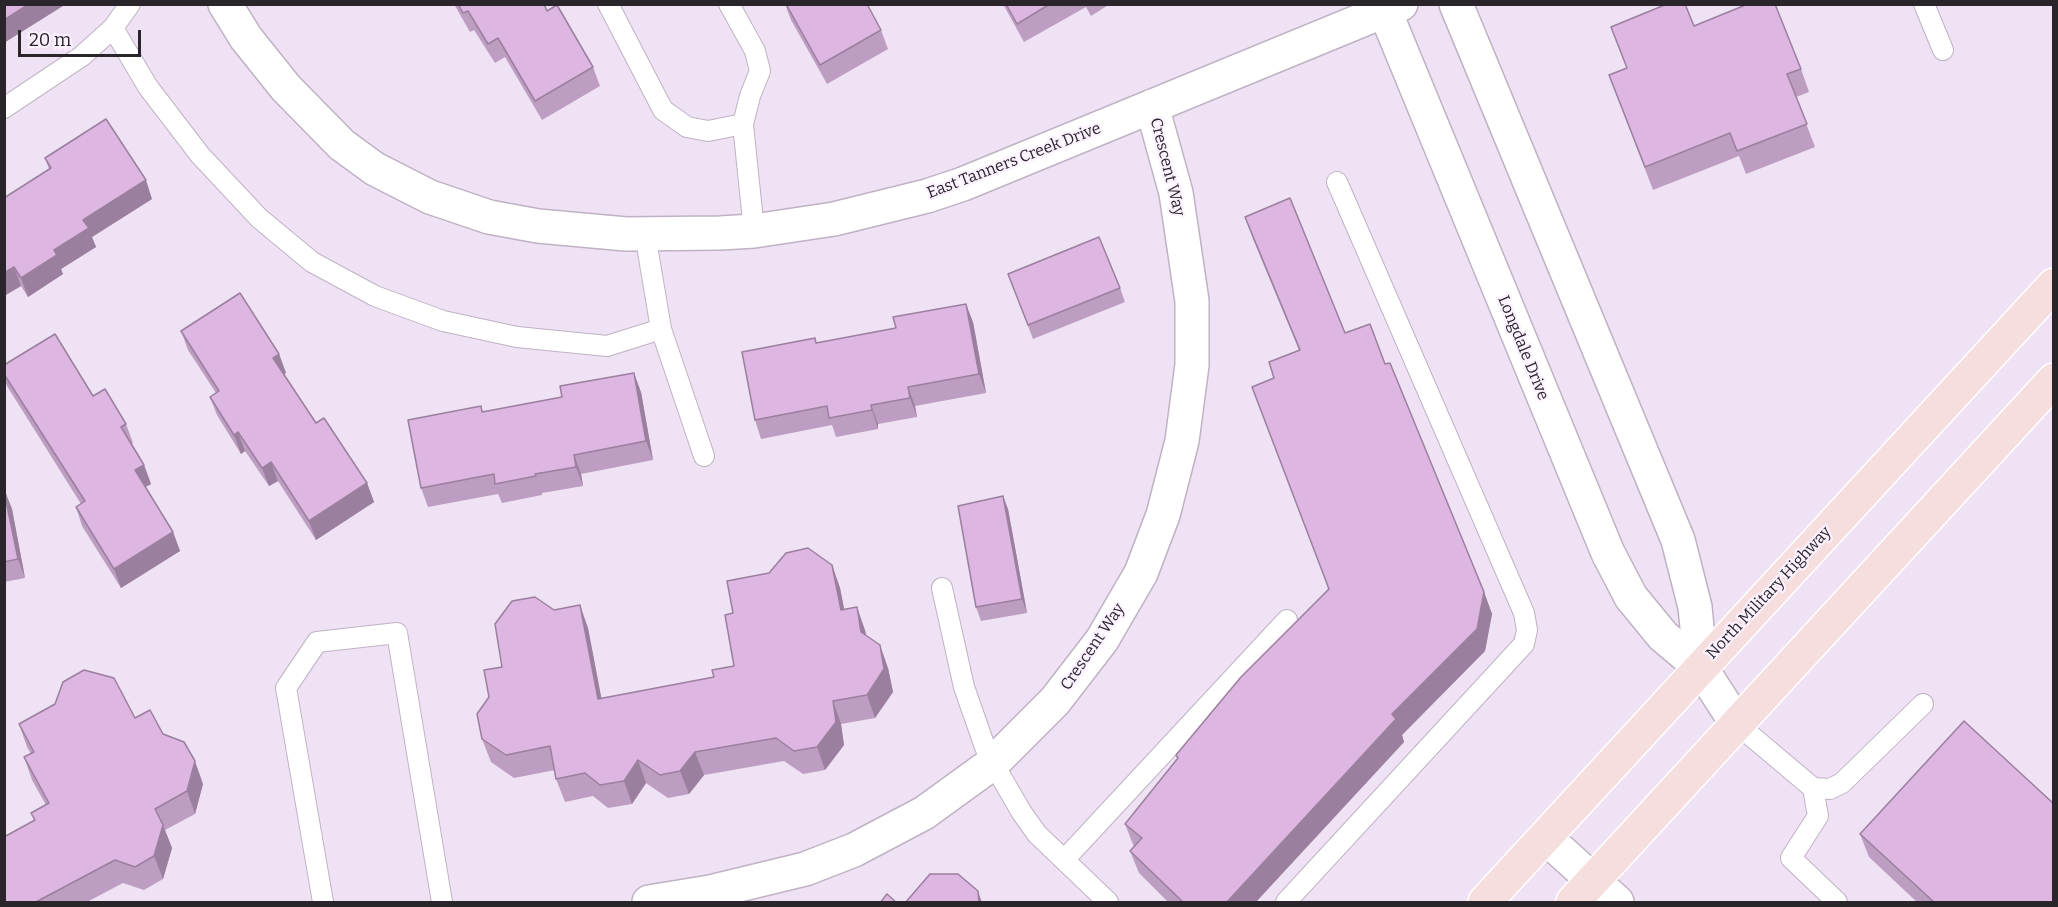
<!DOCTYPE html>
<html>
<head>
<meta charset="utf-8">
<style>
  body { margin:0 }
  #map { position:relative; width:2058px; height:907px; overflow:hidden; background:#efe2f4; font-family:Bitter,serif }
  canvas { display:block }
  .frame { position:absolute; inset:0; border:6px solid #29252b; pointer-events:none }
  .scale { position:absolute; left:18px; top:30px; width:123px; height:27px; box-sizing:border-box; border:3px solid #29252b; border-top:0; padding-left:8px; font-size:18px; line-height:21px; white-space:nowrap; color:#29252b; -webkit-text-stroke:4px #fbf1ff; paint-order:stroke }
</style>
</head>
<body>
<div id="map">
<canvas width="2058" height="907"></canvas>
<div class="frame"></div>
<div class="scale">20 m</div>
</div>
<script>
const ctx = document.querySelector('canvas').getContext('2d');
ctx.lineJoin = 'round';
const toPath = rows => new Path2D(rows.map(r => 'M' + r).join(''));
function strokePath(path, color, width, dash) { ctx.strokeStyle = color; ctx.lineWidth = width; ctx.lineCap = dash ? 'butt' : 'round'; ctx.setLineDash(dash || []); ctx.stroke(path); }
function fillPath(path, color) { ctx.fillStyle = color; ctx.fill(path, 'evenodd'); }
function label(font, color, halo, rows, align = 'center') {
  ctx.font = font + ' Bitter,serif'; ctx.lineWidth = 4.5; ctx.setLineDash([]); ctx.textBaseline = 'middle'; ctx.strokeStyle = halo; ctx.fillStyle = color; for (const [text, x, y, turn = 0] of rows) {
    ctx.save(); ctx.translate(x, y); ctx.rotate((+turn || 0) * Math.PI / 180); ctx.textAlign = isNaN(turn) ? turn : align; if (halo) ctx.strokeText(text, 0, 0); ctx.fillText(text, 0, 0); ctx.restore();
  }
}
const service = toPath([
  [608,4,663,110,687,127,708,131,743,124,750,96,760,71,755,51,729,4],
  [1924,4,1943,50],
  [113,28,148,87,200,155,259,218,312,262,375,296,443,321,517,337,607,346,661,329],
  [4,108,82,56,113,28,130,4],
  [743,124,754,231],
  [645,234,661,329,704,456],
  [942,588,964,687,985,747,993,763,1022,813,1037,834,1108,902],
  [1737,724,1813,788,1830,789,1842,783,1923,704],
  [1813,788,1818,816,1791,858,1837,902],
  [1064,860,1287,620],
  [323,902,286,688,317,642,397,633,442,902],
  [1286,902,1524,644,1527,630,1524,613,1337,182]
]);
const minor = toPath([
  [225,4,246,38,286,88,342,145,375,169,430,197,489,217,538,226,626,234,720,233,754,231,834,219,927,196,963,184,1401,4],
  [1382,4,1608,553,1631,597,1663,636,1701,668,1737,724],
  [1456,4,1678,540,1695,607,1701,668],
  [1545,837,1617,902],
  [649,902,710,892,805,869,854,850,924,813,993,763,1055,701,1102,640,1141,573,1163,515,1182,441,1192,365,1192,301,1176,193,1152,106]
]);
const primary = toPath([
  [1485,902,2054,285],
  [1573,902,2054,380]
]);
strokePath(service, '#beb2c3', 22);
strokePath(minor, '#beb2c3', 36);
strokePath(primary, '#fff', 36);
strokePath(service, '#fff', 20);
strokePath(minor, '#fff', 33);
strokePath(primary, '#f7dede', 33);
fillPath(toPath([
  [454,4,544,4,547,11,593,67,600,86,542,120,505,57,495,63,474,30,470,32],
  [785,4,867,4,881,30,888,49,827,84,791,20],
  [1003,4,1110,4,1091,16,1086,7,1024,42],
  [1694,26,1801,69,1809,92,1796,97,1815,147,1746,174,1739,156,1653,190,1609,75,1627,68,1611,27],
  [45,158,152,199,92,237,96,247,61,269,63,274,28,297,21,286,4,296,4,198,49,169],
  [1245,217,1345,333,1385,364,1484,592,1492,614,1485,651,1402,735,1404,742,1255,903,1169,903,1139,873,1130,851,1134,847,1125,824,1178,759,1176,755,1328,589,1274,378,1299,350,1253,239],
  [1008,274,1120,288,1125,302,1033,339],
  [973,322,986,393,915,406,917,417,878,424,878,429,836,437,832,425,761,439,755,420,816,343],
  [181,331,279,354,286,373,284,374,316,423,367,483,374,502,316,540,278,481,269,486,245,451,241,454,217,415,210,397,216,393,188,350],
  [4,365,93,396,126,424,133,443,132,444,144,465,151,484,145,487,173,532,180,551,121,588,82,526,76,507,81,504,7,386,4,379],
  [641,392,653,460,581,474,583,486,542,493,542,495,502,503,498,494,428,507,421,488,481,406,483,412],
  [4,491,12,509,25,578,4,582],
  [1008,509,1027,613,981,621,976,607],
  [832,565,840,588,844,609,865,630,866,636,888,668,893,692,875,718,841,724,844,745,825,770,803,774,784,761,704,775,689,794,668,798,646,783,632,804,608,808,593,796,565,802,556,779,555,770,514,778,491,762,482,739,489,697,502,667,554,610,588,628,601,698,714,677,734,666,733,613],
  [135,718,163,734,203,784,195,814,165,830,172,848,163,879,144,890,123,883,85,903,4,903,34,820,31,813,46,805,32,780,24,757,31,754,27,747,19,724],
  [1860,834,2054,903,1918,903,1869,857]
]), '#be9dc2');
fillPath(toPath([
  [29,4,63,4,63,6,4,43,4,20],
  [146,180,152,199,92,237,96,247,61,269,63,274,28,297,21,278,54,250,83,220],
  [14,267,21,286,4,296,4,273],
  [966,304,973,322,986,393,979,374],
  [279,354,286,373,280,377,273,358],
  [634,373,641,392,653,460,646,441],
  [908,387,915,406,917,417,910,398],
  [871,405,878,424,878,429,872,410],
  [238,432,245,451,241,454,234,435],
  [574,455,581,474,583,486,576,467],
  [271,462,278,481,269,486,262,468],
  [144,465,151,484,142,489,135,470],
  [367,483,374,502,316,540,309,521],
  [5,491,12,509,25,578,18,559],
  [1003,496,1008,509,1027,613,1022,599],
  [173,532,180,551,121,588,114,569],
  [832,565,840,588,849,633,841,610],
  [1484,592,1492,614,1485,651,1402,735,1404,742,1255,903,1226,903],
  [580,605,588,628,606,722,598,699],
  [857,607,865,630,870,655,861,632],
  [880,645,888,668,893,692,875,718,867,695],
  [833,701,841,724,844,745,825,770,817,747],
  [695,752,704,775,689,794,680,771],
  [638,760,646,783,632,804,624,781],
  [195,761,203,784,195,814,187,791],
  [163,825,172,848,163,879,154,856],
  [978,891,982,903,979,903]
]), '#9b7f9e');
const building = toPath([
  [4,4,29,4,4,20,4,4],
  [458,4,544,4,547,11,557,5,593,67,535,101,498,38,488,44,468,11,463,13,458,4],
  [786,4,867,4,881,30,820,65,786,4],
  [1006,4,1050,4,1017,24,1006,4],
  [1667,4,1685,4,1694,26,1748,4,1775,4,1801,69,1787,74,1807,124,1737,151,1730,133,1645,167,1609,75,1627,68,1611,27,1667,4],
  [106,119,146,180,83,220,89,228,54,250,57,255,21,278,14,267,4,273,4,198,51,168,45,158,106,119],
  [1290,198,1345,333,1370,324,1385,364,1390,363,1484,592,1477,629,1392,714,1396,719,1226,903,1184,903,1130,851,1142,838,1125,824,1178,758,1176,755,1241,677,1329,589,1252,387,1274,378,1269,362,1300,350,1245,217,1290,198],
  [1099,237,1120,288,1028,325,1008,274,1099,237],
  [240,293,279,354,273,358,316,423,324,418,367,483,309,521,271,462,262,468,238,432,234,435,210,397,219,391,181,331,240,293],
  [966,304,979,374,908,387,910,398,871,405,872,410,829,418,827,406,755,420,742,352,815,338,816,343,896,328,893,317,966,304],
  [55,334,93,396,105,389,126,424,121,427,144,465,135,470,173,532,114,569,76,507,85,501,4,374,4,365,55,334],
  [634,373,646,441,574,455,576,467,535,474,536,476,495,484,494,474,421,488,408,420,481,406,482,412,562,397,560,386,634,373],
  [4,491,18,559,4,562,4,491],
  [1003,496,1022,599,976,607,958,506,1003,496],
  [808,548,832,565,841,610,857,607,861,632,880,645,884,669,867,695,833,701,836,722,817,747,794,751,776,738,695,752,680,771,660,775,638,760,624,781,600,785,585,773,556,779,550,746,506,755,482,739,477,714,489,697,484,670,502,667,495,624,512,601,535,597,554,610,580,605,598,699,714,677,712,670,734,666,725,615,733,613,727,581,769,573,786,553,808,548],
  [84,670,114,678,135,718,150,710,163,734,184,742,195,761,187,791,155,809,163,825,154,856,135,867,115,860,34,903,4,903,4,837,35,820,31,813,49,803,24,757,34,752,19,724,55,704,63,682,84,670],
  [1964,721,2054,804,2054,903,1935,903,1860,834,1964,721],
  [930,874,958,874,978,891,979,903,905,903,930,874],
  [887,894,897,903,880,903,887,894]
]);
fillPath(building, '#ddb6e1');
strokePath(building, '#9b7f9e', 1.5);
label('16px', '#29252b', '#fbf1ff', [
  ["East Tanners Creek Drive",1014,161,-21],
  ["Crescent Way",1167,167,76],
  ["Longdale Drive",1523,348,68],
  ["North Military Highway",1769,593,-47],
  ["Crescent Way",1093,647,-56]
]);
</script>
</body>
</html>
